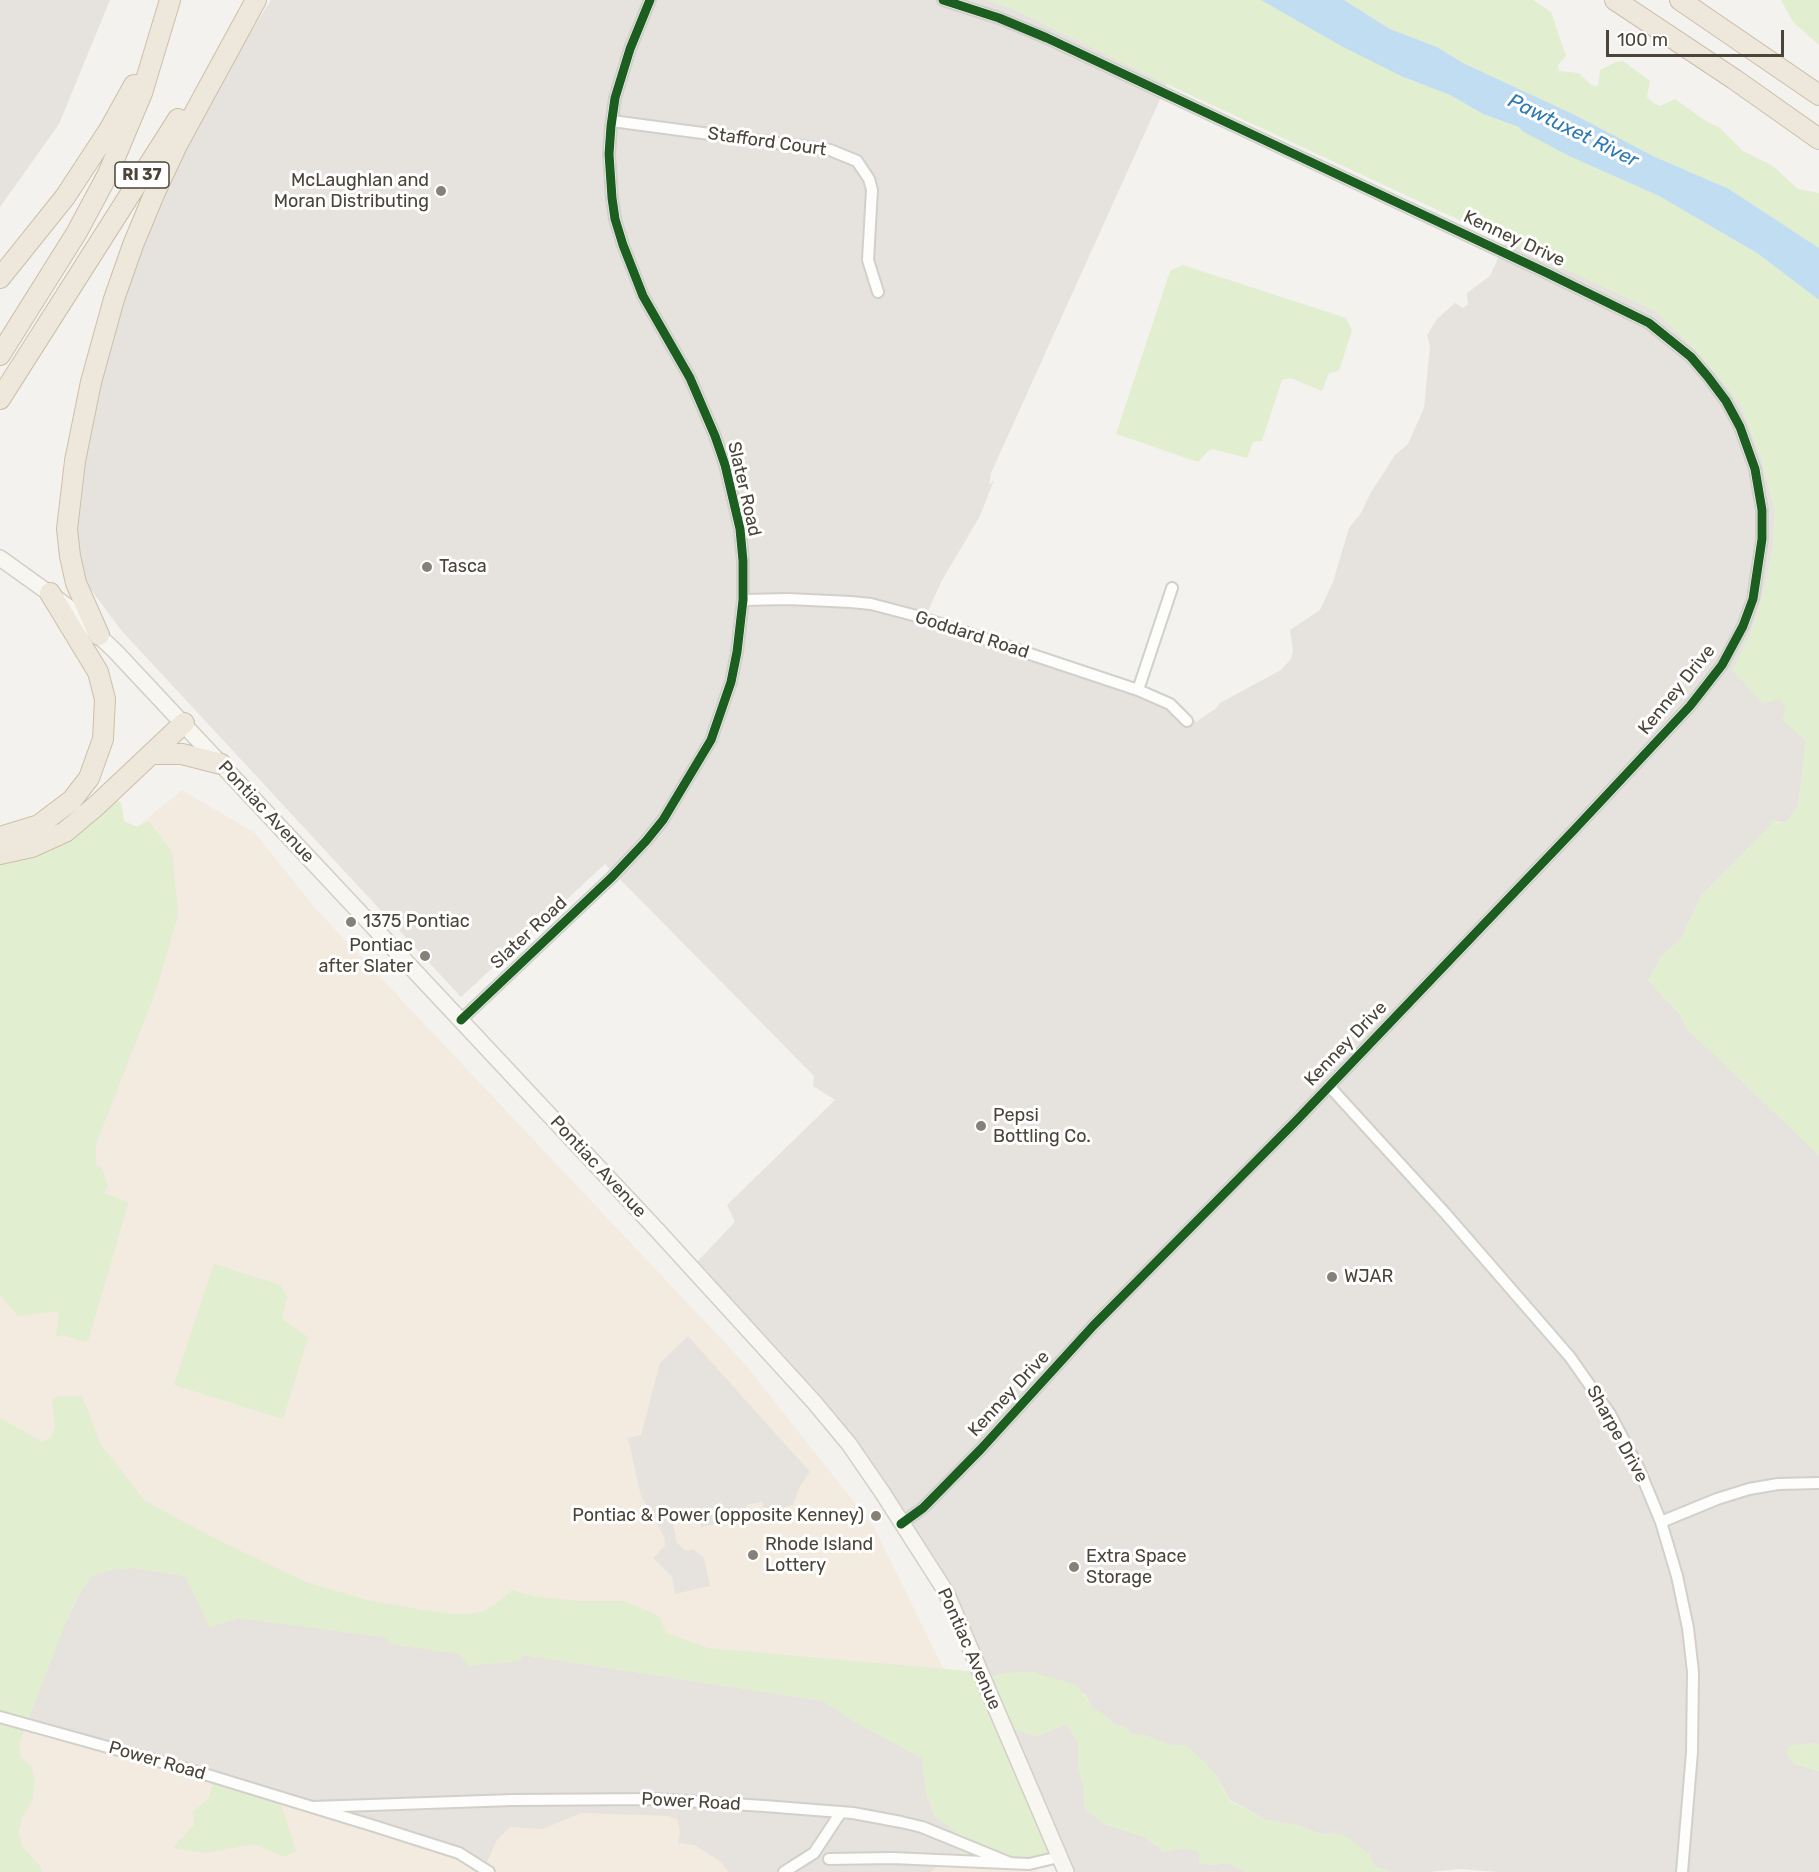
<!DOCTYPE html>
<html>
<head>
<meta charset="utf-8">
<style>
  body { margin:0 }
  #map { position:relative; width:1819px; height:1872px; overflow:hidden; background:#f4f2ee; font-family:Rubik,sans-serif }
  canvas { display:block }
  .scale { position:absolute; left:1606px; top:30px; width:178px; height:27px; box-sizing:border-box; border:3px solid #4b4439; border-top:0; padding-left:8px; font-size:18px; line-height:21px; white-space:nowrap; color:#4b4439; -webkit-text-stroke:4px #fff; paint-order:stroke }
</style>
</head>
<body>
<div id="map">
<canvas width="1819" height="1872"></canvas>
<div class="scale">100 m</div>
</div>
<script>
const ctx = document.querySelector('canvas').getContext('2d');
ctx.lineJoin = 'round';
function fillPath(path, color) { ctx.fillStyle = color; ctx.fill(path, 'evenodd'); }
const toPath = rows => new Path2D(rows.map(r => 'M' + r).join(''));
function strokePath(path, color, width, dash) { ctx.strokeStyle = color; ctx.lineWidth = width; ctx.lineCap = dash ? 'butt' : 'round'; ctx.setLineDash(dash || []); ctx.stroke(path); }
function label(font, color, halo, rows, align = 'center') {
  ctx.font = font + ' Rubik,sans-serif'; ctx.lineWidth = 6; ctx.setLineDash([]); ctx.textBaseline = 'middle'; ctx.strokeStyle = halo; ctx.fillStyle = color; for (const [text, x, y, turn = 0] of rows) {
    ctx.save(); ctx.translate(x, y); ctx.rotate((+turn || 0) * Math.PI / 180); ctx.textAlign = isNaN(turn) ? turn : align; if (halo) ctx.strokeText(text, 0, 0); ctx.fillText(text, 0, 0); ctx.restore();
  }
}
fillPath(toPath([
  [182,790,255,833,315,908,745,1364,874,1527,1021,1828,1038,1872,0,1872,0,893,68,883]
]), '#f3ebdf');
fillPath(toPath([
  [0,0,110,0,59,124,0,207],
  [271,0,987,0,1011,8,1167,84,991,473,989,485,994,480,980,516,941,582,925,618,1164,695,1183,707,1196,722,1215,709,1220,703,1281,670,1291,659,1293,651,1290,630,1320,610,1333,582,1349,528,1361,513,1370,494,1395,455,1408,444,1424,408,1430,346,1427,335,1437,319,1455,303,1463,308,1468,304,1467,293,1490,276,1506,241,1655,311,1696,350,1713,370,1740,403,1761,457,1775,511,1773,547,1762,599,1750,635,1775,699,1780,699,1786,708,1783,720,1806,741,1798,806,1785,823,1773,821,1770,826,1701,896,1681,939,1661,957,1648,980,1680,1014,1686,1027,1697,1038,1819,1155,1819,1744,1789,1746,1792,1763,1819,1771,1819,1872,1497,1872,1460,1869,1428,1872,1392,1872,1374,1866,1369,1854,1334,1833,1323,1835,1297,1825,1266,1820,1230,1800,1216,1775,1186,1745,1171,1745,1160,1742,1145,1735,1131,1734,1125,1727,1114,1725,1104,1715,1092,1708,1085,1694,1032,1672,1010,1673,986,1678,879,1482,694,1265,735,1222,727,1205,835,1100,813,1086,814,1076,605,864,461,997,121,630,86,583,76,540,77,511,86,448,106,358,144,240,188,136,223,75],
  [133,1568,185,1576,210,1627,238,1618,384,1637,391,1644,459,1654,523,1655,823,1701,853,1721,922,1758,927,1798,930,1801,934,1816,960,1835,961,1862,939,1864,931,1872,729,1872,721,1862,695,1845,678,1843,680,1833,678,1820,669,1816,581,1813,543,1829,510,1827,497,1840,485,1866,459,1852,25,1726,63,1628,82,1589,93,1575,112,1570],
  [1066,1724,1078,1742,1078,1768,1084,1787,1085,1809,1105,1824,1145,1837,1164,1852,1179,1848,1196,1850,1212,1865,1228,1863,1247,1872,1066,1872,1003,1726,1037,1736]
]), '#e6e2de');
fillPath(toPath([
  [987,0,1261,0,1341,46,1401,76,1450,95,1483,114,1519,127,1522,131,1569,156,1659,196,1757,253,1819,300,1819,1155,1697,1038,1686,1027,1680,1014,1648,980,1661,957,1681,939,1701,896,1770,826,1773,820,1778,823,1785,823,1798,806,1806,741,1783,720,1786,708,1780,699,1763,703,1732,671,1750,635,1762,599,1773,547,1775,511,1761,457,1740,403,1696,350,1655,311,1158,80,1011,8],
  [1344,0,1533,0,1551,12,1566,56,1558,65,1559,71,1579,73,1591,85,1598,86,1600,70,1616,62,1623,61,1650,81,1647,97,1652,102,1660,106,1675,99,1707,122,1719,127,1743,151,1773,166,1798,189,1819,193,1819,248,1729,189,1653,156,1575,115,1463,63,1437,47,1390,29],
  [1781,0,1819,0,1819,45,1793,22],
  [1183,265,1346,318,1352,330,1340,368,1338,371,1329,373,1322,391,1291,378,1282,380,1262,441,1253,442,1247,458,1212,449,1207,452,1198,462,1116,434,1170,271],
  [107,799,121,802,124,821,137,827,149,821,172,852,178,915,155,993,96,1144,96,1164,102,1169,108,1186,104,1193,128,1202,128,1204,89,1338,86,1342,63,1335,56,1337,59,1311,18,1316,0,1295,0,853,13,852],
  [214,1264,280,1285,287,1296,282,1319,308,1337,283,1419,174,1385],
  [60,1396,82,1396,101,1445,145,1501,216,1539,308,1583,371,1601,449,1614,470,1614,484,1611,495,1605,512,1590,537,1597,580,1601,624,1601,659,1616,666,1633,708,1648,979,1672,986,1678,1010,1673,1032,1672,1075,1684,1084,1694,1092,1708,1104,1715,1114,1725,1126,1727,1131,1734,1145,1735,1171,1745,1186,1745,1206,1763,1216,1775,1230,1801,1266,1820,1297,1825,1323,1835,1334,1833,1346,1836,1369,1854,1374,1866,1392,1872,1247,1872,1228,1863,1212,1865,1199,1863,1199,1854,1196,1850,1179,1848,1164,1852,1145,1837,1105,1824,1085,1809,1084,1787,1078,1768,1078,1742,1066,1724,1037,1736,1004,1726,1057,1852,1027,1864,961,1862,960,1835,934,1816,931,1801,927,1798,922,1758,853,1721,823,1701,524,1655,519,1661,469,1666,459,1654,390,1644,384,1637,238,1618,210,1627,185,1576,133,1568,112,1570,93,1575,82,1589,72,1607,19,1744,21,1757,32,1768,35,1780,32,1801,22,1817,18,1834,23,1848,41,1867,42,1872,0,1872,0,1418,42,1442,51,1437,55,1428,52,1399],
  [1812,1743,1819,1744,1819,1771,1792,1763,1786,1753,1789,1746],
  [214,1777,279,1798,296,1851,284,1857,254,1844,206,1853,173,1848,194,1825,193,1812,209,1798]
]), '#e1eecf');
fillPath(toPath([
  [1150,1320,1423,1578,1443,1656,1447,1729,1364,1715,1312,1655,1217,1566,1155,1503,1135,1472,1144,1464,1123,1442,1164,1402,1114,1356],
  [688,1336,810,1472,800,1486,793,1505,765,1512,762,1502,746,1505,748,1517,701,1527,698,1516,673,1523,677,1543,686,1551,693,1549,704,1558,710,1586,675,1594,672,1577,653,1558,665,1546,664,1536,641,1496,628,1438,641,1435,660,1363],
  [993,1452,993,1458,1015,1479,1014,1481,1024,1484,993,1519,981,1515,978,1519,959,1500,951,1497,947,1499,961,1484,960,1491,962,1494,972,1503,976,1504,999,1480,999,1473,988,1463,981,1463]
]), '#e6e3df');
fillPath(toPath([
  [1261,0,1344,0,1390,29,1437,47,1463,63,1575,115,1653,156,1729,189,1819,248,1819,300,1757,253,1659,196,1569,156,1522,131,1519,127,1483,114,1450,95,1401,76,1341,46]
]), '#c0ddf1');
const minor = toPath([
  [612,121,830,150,857,161,869,179,872,190,868,260,878,292],
  [743,600,788,599,851,602,871,604,913,615,1138,690,1170,704,1187,721],
  [1138,690,1172,588],
  [461,1020,612,877,646,841,663,820,711,740,731,682,737,652,743,600,743,561,740,529,725,465,715,436,690,378,643,296,623,245,615,219,612,198,609,154,611,126,615,98,630,49,650,0],
  [1329,1086,1445,1213,1570,1357,1610,1414,1639,1469,1661,1522,1677,1576,1688,1628,1693,1672,1692,1752,1682,1872],
  [1661,1522,1717,1499,1749,1489,1778,1484,1819,1483],
  [901,1524,923,1508,981,1449,1093,1326,1296,1121,1573,831,1690,706,1722,665,1743,626,1753,599,1762,539,1762,510,1755,469,1740,427,1726,401,1708,377,1691,357,1649,323,1547,273,1047,38,999,18,943,0],
  [0,1717,201,1773,374,1826,459,1853,489,1872],
  [313,1807,513,1800,653,1799,764,1806,853,1813,901,1822,922,1827,1010,1863],
  [829,1859,892,1858,1029,1864,1059,1857],
  [784,1872,814,1853,841,1812]
]);
const secondary = toPath([
  [0,558,67,606,115,651,657,1230,814,1402,849,1444,882,1492,946,1592,1066,1872]
]);
const motorway = toPath([
  [1615,0,1734,79,1819,139],
  [1680,0,1819,95],
  [0,278,65,197,109,130,134,85],
  [0,355,77,232,108,174,142,93,170,0],
  [0,399,178,119],
  [99,635,76,583,70,556,67,529,75,461,91,382,114,299,133,245,155,192,177,145,256,0],
  [151,754,182,754,221,764],
  [0,837,39,825,72,800,89,778,103,739,105,699,98,672,50,593],
  [0,854,32,847,65,832,96,806,184,723]
]);
strokePath(minor, '#d2d0cb', 14);
strokePath(secondary, '#d3cfc5', 18);
strokePath(motorway, '#ccbfa9', 22);
strokePath(minor, '#fdfdfc', 10);
strokePath(secondary, '#f7f6f1', 15);
strokePath(motorway, '#ede8db', 20);
strokePath(toPath([
  [461,1020,612,877,646,841,663,820,711,740,731,682,737,652,743,600,743,561,740,529,725,465,715,436,690,378,643,296,623,245,615,219,612,198,609,154,611,126,615,98,630,49,650,0],
  [901,1524,923,1508,981,1449,1093,1326,1296,1121,1573,831,1690,706,1722,665,1743,626,1753,599,1762,539,1762,510,1755,469,1740,427,1726,401,1708,377,1691,357,1649,323,1547,273,1047,38,999,18,943,0]
]), '#1b5e20', 9);
for (const [x, y, r, color] of [
  [441,191,6,"#868178"],
  [427,567,6,"#868178"],
  [351,922,6,"#868178"],
  [425,956,6,"#868178"],
  [981,1126,6,"#868178"],
  [1332,1277,6,"#868178"],
  [876,1516,6,"#868178"],
  [753,1555,6,"#868178"],
  [1074,1567,6,"#868178"]
]) { const dot = new Path2D(); dot.arc(x, y, r, 0, 2 * Math.PI); ctx.fillStyle = color; ctx.fill(dot); strokePath(dot, '#fff', 2); }
for (const [x, y, w] of [
  [142,175,54]
]) { const box = new Path2D(); box.roundRect(x - w / 2, y - 13, w, 26, 4.5); ctx.fillStyle = '#fff'; ctx.fill(box); strokePath(box, '#4b4439', 1.5); }
label('bold 16px', '#4b4439', null, [
  ["RI 37",142,175]
]);
label('18px', '#4b4439', '#fff', [
  ["Stafford Court",767,142,8],
  ["Kenney Drive",1514,239,25],
  ["Slater Road",744,489,77],
  ["Goddard Road",972,635,18],
  ["Kenney Drive",1677,690,-51],
  ["Pontiac Avenue",266,812,47],
  ["Slater Road",529,933,-43],
  ["Kenney Drive",1346,1044,-46],
  ["Pontiac Avenue",598,1167,47],
  ["Kenney Drive",1009,1394,-47],
  ["Sharpe Drive",1617,1434,61],
  ["Pontiac Avenue",969,1649,66],
  ["Power Road",157,1761,16],
  ["Power Road",691,1802,3]
]);
label('18px', '#4b4439', '#fff', [
  ["McLaughlan and",429,181,"right"],
  ["Moran Distributing",429,202,"right"],
  ["Tasca",439,567],
  ["1375 Pontiac",363,922],
  ["Pontiac",413,946,"right"],
  ["after Slater",413,967,"right"],
  ["Pepsi",993,1116],
  ["Bottling Co.",993,1137],
  ["WJAR",1344,1277],
  ["Pontiac & Power (opposite Kenney)",864,1516,"right"],
  ["Rhode Island",765,1545],
  ["Lottery",765,1566],
  ["Extra Space",1086,1557],
  ["Storage",1086,1578]
], 'left');
label('italic 20px', '#2e7ab2', '#fff', [
  ["Pawtuxet River",1573,131,26]
]);
</script>
</body>
</html>
